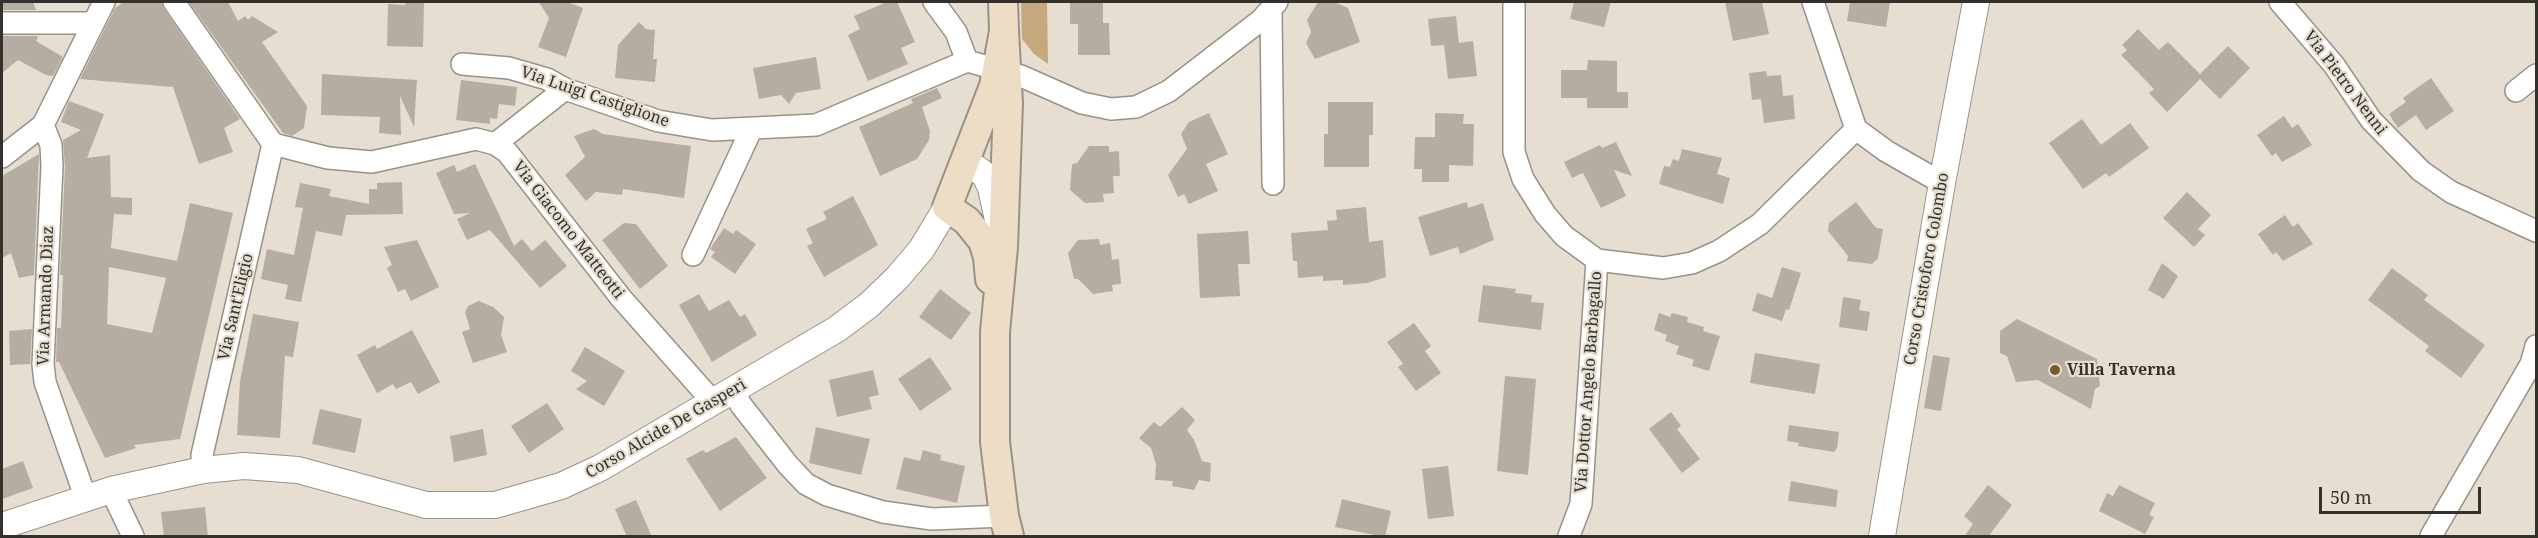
<!DOCTYPE html>
<html>
<head>
<meta charset="utf-8">
<style>
  body { margin:0 }
  #map { position:relative; width:2538px; height:538px; overflow:hidden; background:#e6ded1; font-family:"Noto Serif",serif }
  canvas { display:block }
  .frame { position:absolute; inset:0; border:3px solid #34312c; pointer-events:none }
  .scale { position:absolute; left:2319px; top:487px; width:162px; height:27px; box-sizing:border-box; border:3px solid #34312c; border-top:0; padding-left:8px; font-size:18px; line-height:21px; white-space:nowrap; color:#34312c; -webkit-text-stroke:4px #e6ded1; paint-order:stroke }
</style>
</head>
<body>
<div id="map">
<canvas width="2538" height="538"></canvas>
<div class="frame"></div>
<div class="scale">50 m</div>
</div>
<script>
const ctx = document.querySelector('canvas').getContext('2d');
ctx.lineJoin = 'round';
function fillPath(path, color) { ctx.fillStyle = color; ctx.fill(path, 'evenodd'); }
const toPath = rows => new Path2D(rows.map(r => 'M' + r).join(''));
function strokePath(path, color, width, dash) { ctx.strokeStyle = color; ctx.lineWidth = width; ctx.lineCap = dash ? 'butt' : 'round'; ctx.setLineDash(dash || []); ctx.stroke(path); }
function label(font, color, halo, rows, align = 'center') {
  ctx.font = font + ' "Noto Serif",serif'; ctx.lineWidth = 4.5; ctx.setLineDash([]); ctx.textBaseline = 'middle'; ctx.strokeStyle = halo; ctx.fillStyle = color; for (const [text, x, y, turn = 0] of rows) {
    ctx.save(); ctx.translate(x, y); ctx.rotate((+turn || 0) * Math.PI / 180); ctx.textAlign = isNaN(turn) ? turn : align; if (halo) ctx.strokeText(text, 0, 0); ctx.fillText(text, 0, 0); ctx.restore();
  }
}
fillPath(toPath([
  [1021,2,1047,2,1048,64,1034,54,1022,39]
]), '#c6a87d');
fillPath(toPath([
  [2,2,33,2,36,10,2,10],
  [124,2,162,2,164,9,240,119,224,128,233,152,199,164,173,87,80,79,115,8],
  [189,2,228,2,238,21,245,16,248,20,252,16,278,32,262,42,307,106,304,128,292,136,283,133],
  [405,2,424,2,423,47,387,46,388,4,405,5],
  [539,2,567,2,583,8,566,57,538,47,549,18],
  [887,2,897,2,915,42,901,48,908,64,868,81,848,35,860,29,854,16],
  [1070,2,1103,2,1103,23,1109,23,1110,55,1078,55,1078,24,1070,24],
  [1318,2,1334,2,1348,8,1360,42,1315,59,1306,43,1311,32,1307,20],
  [1574,2,1611,2,1604,27,1570,19],
  [1725,2,1762,2,1769,34,1733,41],
  [1850,2,1890,2,1886,27,1847,21],
  [1456,16,1459,43,1473,41,1477,76,1448,79,1444,45,1431,46,1428,19],
  [639,22,646,29,655,30,653,59,657,59,655,82,615,78,618,45],
  [2138,29,2159,50,2168,42,2200,74,2228,46,2250,68,2220,99,2200,79,2167,112,2149,93,2154,89,2121,55,2127,50,2122,45],
  [2,36,38,36,36,41,63,57,53,76,46,75,18,60,2,73],
  [816,57,821,89,796,93,789,104,781,95,759,99,753,68],
  [1588,60,1617,61,1617,92,1628,92,1628,108,1587,108,1587,98,1561,98,1561,70,1587,70],
  [1766,71,1767,76,1781,75,1783,96,1793,95,1795,119,1764,123,1761,99,1752,100,1749,73],
  [322,74,417,80,414,127,400,96,401,135,379,133,380,117,321,115],
  [2431,78,2454,111,2426,130,2416,115,2398,128,2389,114,2406,102,2403,98],
  [461,80,517,87,515,106,499,104,497,119,490,118,490,124,456,120],
  [937,88,942,98,922,107,930,131,929,140,917,159,880,176,859,127,913,103,911,99],
  [69,101,104,114,87,158,110,155,111,197,132,198,132,215,114,214,111,248,177,261,190,203,233,213,180,439,134,445,136,448,105,458,59,362,56,362,57,328,61,328,63,275,60,275,65,167,63,140,81,130,61,122],
  [109,267,166,278,152,333,107,324],
  [1328,102,1373,102,1373,135,1369,135,1369,167,1324,167,1324,134,1328,134],
  [1209,113,1228,154,1206,164,1218,191,1189,204,1184,194,1178,197,1168,175,1187,149,1181,134,1189,122],
  [1435,113,1464,114,1463,124,1474,124,1473,166,1449,165,1449,182,1422,182,1422,169,1414,169,1415,137,1435,137],
  [2284,116,2292,128,2298,124,2312,145,2282,162,2276,153,2272,156,2257,135],
  [2082,119,2101,145,2130,123,2149,148,2109,177,2106,173,2083,189,2049,143],
  [594,129,603,134,691,146,684,198,623,189,622,195,596,192,586,201,565,175,585,157,574,136],
  [1616,142,1632,176,1614,170,1626,196,1601,208,1583,173,1572,178,1564,162,1600,145,1602,148],
  [1089,146,1109,146,1109,152,1119,151,1120,176,1113,176,1114,193,1103,194,1104,202,1085,203,1070,190,1072,164,1077,163],
  [1682,149,1722,158,1717,174,1730,178,1723,204,1659,184,1664,166,1670,167,1673,159,1679,161],
  [39,154,34,275,19,278,11,253,2,258,2,176],
  [475,164,514,246,522,239,532,251,545,240,567,266,540,288,490,230,467,240,457,219,470,213,454,214,436,173,454,165,457,172],
  [402,182,403,214,346,215,342,236,316,231,301,302,285,299,288,285,261,279,267,249,294,255,303,208,295,207,300,183,331,189,329,196,369,204,369,189,377,189,377,183],
  [2187,192,2211,215,2198,229,2205,235,2194,247,2163,218],
  [853,196,878,245,824,277,807,246,813,243,806,229,827,219,823,212],
  [1467,202,1468,208,1483,203,1494,240,1460,254,1458,247,1430,256,1418,217],
  [1856,202,1876,228,1883,229,1878,258,1872,264,1847,261,1848,256,1828,231,1829,223],
  [1366,207,1369,242,1383,240,1386,277,1367,283,1343,285,1343,280,1323,281,1323,276,1298,278,1297,261,1293,261,1291,233,1328,230,1327,221,1337,220,1336,210],
  [2285,215,2293,227,2298,223,2313,244,2283,261,2276,252,2273,255,2258,234],
  [624,223,636,224,668,266,640,289,602,240],
  [724,228,733,234,736,230,756,244,735,274,711,257,715,252,710,249],
  [1248,231,1250,264,1238,264,1240,296,1200,298,1197,234],
  [1099,239,1100,245,1110,243,1112,260,1119,259,1121,284,1112,285,1113,291,1093,294,1078,279,1074,279,1068,253,1078,240],
  [417,240,439,287,411,301,405,289,398,292,387,268,392,265,384,247],
  [2162,263,2178,276,2164,299,2148,290],
  [1782,267,1801,273,1789,310,1786,309,1782,321,1752,311,1757,293,1772,298],
  [2392,268,2428,295,2424,300,2485,345,2461,378,2425,351,2429,346,2368,300],
  [1483,285,1516,289,1515,293,1532,295,1531,302,1544,303,1541,330,1478,322],
  [940,289,971,313,951,340,919,317],
  [699,294,709,311,729,300,740,317,745,314,757,335,712,362,679,305],
  [1843,297,1861,300,1859,310,1870,312,1867,331,1839,327],
  [479,301,493,307,504,317,501,335,507,352,473,363,462,332,470,329,465,312,468,306],
  [1659,313,1670,317,1672,313,1688,317,1687,322,1704,327,1703,331,1720,336,1709,371,1692,366,1694,360,1676,354,1679,346,1665,341,1667,335,1654,330],
  [253,314,299,322,293,357,285,356,280,438,237,435,240,381],
  [2017,319,2097,359,2100,386,2095,389,2091,409,2038,380,2016,382,2007,356,2000,353,2000,331],
  [1414,323,1431,346,1425,351,1441,373,1416,391,1398,367,1403,364,1387,342],
  [32,329,30,364,10,365,9,331],
  [412,330,440,382,418,394,411,382,396,389,393,384,377,393,357,355,375,345,377,349],
  [585,347,625,371,604,406,576,389,587,381,571,371],
  [1755,353,1820,364,1815,394,1750,383],
  [1933,355,1950,358,1941,411,1924,408],
  [930,357,952,389,920,411,898,379],
  [873,370,879,395,869,397,872,409,837,417,829,380],
  [1505,376,1536,379,1528,475,1497,471],
  [547,403,564,429,529,453,511,426],
  [1182,407,1195,420,1187,430,1194,440,1202,461,1211,463,1210,482,1199,480,1194,490,1172,486,1173,481,1155,480,1156,464,1151,448,1139,438,1154,422,1160,427],
  [320,409,362,419,355,453,312,444],
  [1671,412,1681,426,1677,429,1700,459,1682,473,1649,429],
  [1789,425,1839,432,1837,448,1834,452,1798,446,1799,443,1787,441],
  [816,427,870,439,861,475,809,463],
  [483,429,487,455,454,462,450,436],
  [736,437,767,478,720,511,686,459,703,450,706,453],
  [923,450,941,455,940,460,965,466,957,503,896,489,904,457,920,461],
  [23,461,33,488,2,499,2,469],
  [1448,466,1454,516,1428,519,1422,469],
  [1791,481,1838,490,1836,507,1788,501],
  [1988,485,2012,505,1988,537,1964,537,1973,524,1964,516],
  [2119,485,2155,503,2149,515,2154,517,2145,534,2099,511,2107,493,2113,496],
  [1342,499,1391,511,1385,537,1335,527],
  [636,500,652,537,627,537,615,509],
  [205,507,208,537,164,537,161,512]
]), '#b5ada1');
const minor = toPath([
  [174,2,273,144,328,158,372,162,476,139,495,144,507,152,621,298,714,403],
  [934,2,956,32,967,61],
  [1514,2,1514,152,1523,179,1545,214,1564,236,1597,260,1663,268,1692,263,1719,251,1760,224,1856,129],
  [1813,2,1856,129,1886,151,1942,183],
  [2280,2,2334,65,2371,120,2421,171,2451,192,2536,231],
  [1271,11,1273,184],
  [2,23,91,23],
  [967,61,1021,76,1082,103,1111,109,1136,107,1169,91,1261,20,1277,2],
  [462,64,509,68,547,79,565,89,658,121,712,130,816,125,967,61],
  [2516,91,2536,75],
  [43,125,51,145,52,166,43,364,45,382,86,499],
  [495,144,565,89],
  [2,157,43,125,104,2],
  [693,255,751,130],
  [734,391,741,405,788,465,806,484,827,495,883,512,932,519,1004,516],
  [203,470,202,455,273,144],
  [111,490,133,536],
  [1569,536,1581,504,1597,260],
  [2431,536,2531,364,2536,346]
]);
const tertiary = toPath([
  [965,165,977,169,985,175,991,188,998,220],
  [2,526,111,490,203,470,244,466,298,470,426,505,495,505,561,486,600,468,837,329,869,305,897,278,921,250,947,207],
  [1882,536,1942,183,1976,2]
]);
const secondary = toPath([
  [1004,31,1008,103,1003,247,995,332,995,442,1004,516,1009,536],
  [990,279,988,257,983,241,967,221,947,207,994,86,1004,31,1003,2]
]);
strokePath(minor, '#9a9186', 24);
strokePath(tertiary, '#9a9186', 28);
strokePath(secondary, '#9a9186', 32);
strokePath(minor, '#fff', 21);
strokePath(tertiary, '#fff', 26);
strokePath(secondary, '#ecddc4', 28);
for (const [x, y, r, color] of [
  [2055,370,6,"#785c2f"]
]) { const dot = new Path2D(); dot.arc(x, y, r, 0, 2 * Math.PI); ctx.fillStyle = color; ctx.fill(dot); strokePath(dot, '#e6ded1', 2); }
label('16px', '#34312c', '#e6ded1', [
  ["Via Pietro Nenni",2345,83,53],
  ["Via Luigi Castiglione",595,97,19],
  ["Via Giacomo Matteotti",568,230,52],
  ["Corso Cristoforo Colombo",1927,269,-80],
  ["Via Armando Diaz",46,296,-88],
  ["Via Sant'Eligio",236,307,-77],
  ["Via Dottor Angelo Barbagallo",1589,382,-86],
  ["Corso Alcide De Gasperi",666,429,-30]
]);
label('bold 16px', '#34312c', '#e6ded1', [
  ["Villa Taverna",2067,370]
], 'left');
</script>
</body>
</html>
